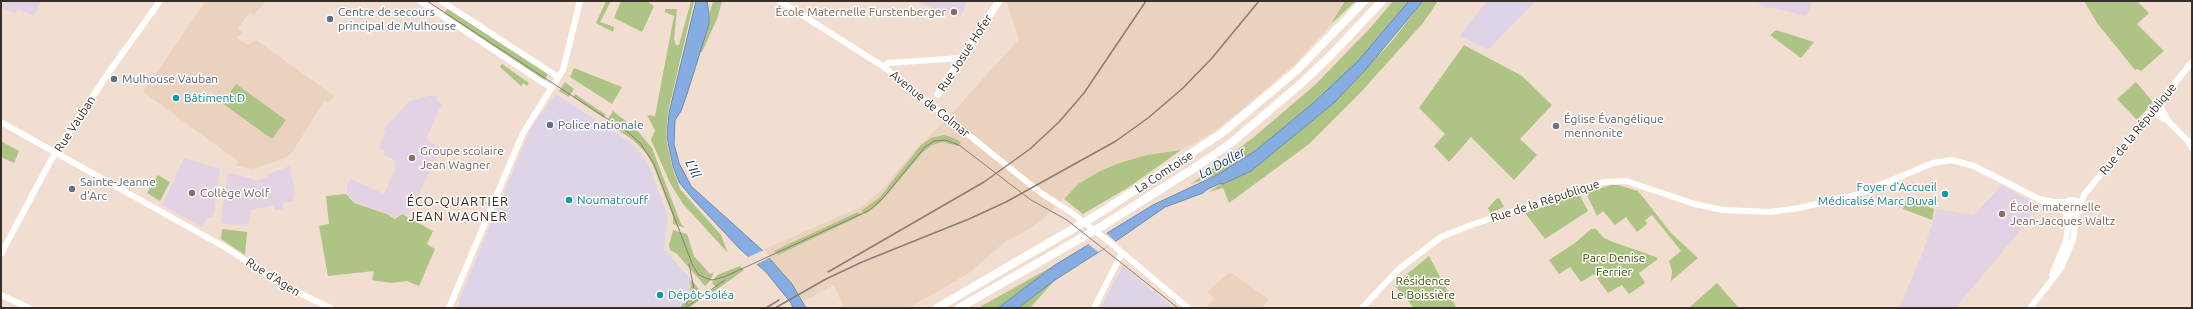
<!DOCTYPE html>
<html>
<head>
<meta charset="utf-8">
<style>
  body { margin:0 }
  #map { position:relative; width:2193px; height:309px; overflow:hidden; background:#f2ded0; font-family:Ubuntu,sans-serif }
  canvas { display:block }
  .frame { position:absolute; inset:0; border:2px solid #37302a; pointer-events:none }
</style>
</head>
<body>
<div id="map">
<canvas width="2193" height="309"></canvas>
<div class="frame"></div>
</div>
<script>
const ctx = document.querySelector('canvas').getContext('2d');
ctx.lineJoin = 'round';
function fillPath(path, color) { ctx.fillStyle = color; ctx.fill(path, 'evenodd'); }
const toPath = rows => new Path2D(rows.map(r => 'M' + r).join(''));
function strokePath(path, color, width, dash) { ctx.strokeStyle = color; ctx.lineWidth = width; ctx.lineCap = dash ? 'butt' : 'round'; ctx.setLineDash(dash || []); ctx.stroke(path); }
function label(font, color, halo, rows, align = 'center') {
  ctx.font = font + ' Ubuntu,sans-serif'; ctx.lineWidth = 3; ctx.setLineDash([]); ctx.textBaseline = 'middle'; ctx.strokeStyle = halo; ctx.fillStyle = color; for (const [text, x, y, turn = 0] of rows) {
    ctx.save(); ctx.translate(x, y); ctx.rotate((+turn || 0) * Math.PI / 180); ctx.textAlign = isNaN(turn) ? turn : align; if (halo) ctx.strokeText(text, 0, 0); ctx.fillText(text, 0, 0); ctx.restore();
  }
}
fillPath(toPath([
  [206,1,266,1,254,15,250,12,238,29,242,32,237,38,248,45,256,40,334,96,329,102,325,100,293,151,287,157,253,169,236,166,238,161,143,92],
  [1006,1,1345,1,1331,24,1296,63,1238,113,1210,134,1181,150,1147,155,1119,163,1100,171,1078,184,1042,220,1024,232,1005,242,969,273,909,308,844,308,834,285,804,301,792,284,762,250,861,207,881,191,915,150,944,122,1019,39],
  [1230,272,1269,299,1262,308,1206,308,1214,298,1207,292]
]), '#ebd2bf');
fillPath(toPath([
  [1487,1,1536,1,1490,48,1486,49,1460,36],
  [556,94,629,142,641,153,649,166,668,216,664,249,691,279,690,295,680,308,459,308,459,300,532,126],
  [1123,266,1150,289,1174,308,1100,308]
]), '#ddd4e8');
fillPath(toPath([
  [1,1,41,1,34,16,18,9,15,13,1,7],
  [913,1,967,1,961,17],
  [1756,1,1813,1,1806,16,1769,7,1767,9],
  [428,96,438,96,436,101,442,104,427,136,428,140,441,148,408,216,402,213,395,218,387,213,354,202,347,190,347,184,351,179,384,194,396,167,394,164,395,160,384,155,384,151,379,148,385,132,384,128,410,101],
  [184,158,220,169,214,214,211,218,208,217,202,227,162,205],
  [290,166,295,194,293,195,294,201,283,203,283,209,275,210,274,205,251,210,248,226,221,223,227,176,230,173,256,180,267,178,268,174],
  [2002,185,2039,206,2034,215,2031,214,2026,224,1955,308,1899,308,1921,257,1937,209,1974,215]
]), '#e3d2e4');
fillPath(toPath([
  [606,1,611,1,600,22,614,27,613,32,596,23],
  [621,1,647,1,654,6,642,32,614,18],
  [691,1,694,1,668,112,666,137,672,166,680,189,721,235,728,253,683,204,670,183,651,140,655,130,647,115,655,116,674,16,665,12,665,9,677,9,674,39,676,45,679,45],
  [713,1,722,1,717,19,702,52,700,52],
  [1345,1,1356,1,1331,24],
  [1393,1,1409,1,1358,61,1311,105,1255,151,1217,175,1191,184,1254,137,1316,84,1372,26],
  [1423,1,1438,1,1423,23,1361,92,1309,144,1229,203,1223,188,1209,192,1222,183,1251,171,1335,102,1392,41],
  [2084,1,2137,1,2149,13,2137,24,2164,51,2141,71,2137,69,2135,70,2097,23],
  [448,8,548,74,544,81,443,15],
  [1776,30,1814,42,1801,58,1770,35],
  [1464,45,1522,76,1552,105,1520,139,1537,155,1514,180,1471,137,1449,162,1434,146,1445,134,1419,108],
  [502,64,529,83,527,86,523,83,521,86,500,67],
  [574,68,622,87,612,104,570,77],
  [565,82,574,89,569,97,559,91],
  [2136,82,2153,102,2137,120,2117,99],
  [236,84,286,120,272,139,222,103],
  [575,94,606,115,604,118,573,97],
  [613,111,636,129,652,148,681,224,685,228,673,224,673,217,653,165,646,153,633,140,606,122],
  [944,135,954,138,961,142,958,146,943,142,932,145,922,153,880,203,865,214,861,211,880,197,921,145,931,138],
  [1,141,19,151,14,163,1,157],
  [1181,150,1129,187,1083,214,1064,199,1078,184,1100,171,1119,163,1147,155],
  [158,175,170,182,160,201,147,193],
  [1611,185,1618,185,1638,191,1671,233,1698,258,1671,281,1672,271,1669,261,1681,251,1652,215,1645,220,1647,224,1637,232,1626,217,1615,225,1603,211,1597,216,1586,193],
  [346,194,354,203,387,214,395,219,402,214,433,231,427,244,435,249,419,286,407,281,391,283,372,280,374,271,328,276,319,226,329,224,326,196],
  [1579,194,1588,211,1545,239,1525,213],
  [1497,198,1500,199,1504,207,1490,213,1488,208],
  [1907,198,1934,209,1932,220,1903,209],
  [858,212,862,215,778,255,774,251],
  [222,229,247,232,245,255,221,239],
  [1591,229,1596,229,1604,238,1613,242,1656,257,1658,259,1639,273,1645,283,1629,294,1622,285,1608,293,1594,274,1581,282,1570,267,1559,274,1549,260,1575,243],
  [673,230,687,234,694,256,710,274,714,272,710,281,705,286,677,254,670,250,669,245],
  [1429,256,1456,307,1414,308,1394,285],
  [1055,265,998,308,978,308],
  [740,266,744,270,712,293,710,291,716,287,712,283,717,275],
  [691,279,704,296,689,308,680,308,690,294],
  [1055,280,1030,308,1018,308],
  [1717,283,1739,308,1692,308,1691,306]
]), '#aec485');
const water = toPath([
  [696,1,707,1,709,13,709,24,687,94,681,111,675,120,674,144,679,163,691,186,762,250,792,284,806,308,793,308,791,303,766,272,740,249,693,199,679,182,673,166,667,137,669,113,696,1],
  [1409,1,1423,1,1367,68,1335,102,1251,171,1223,184,1221,183,1206,190,1203,193,1165,207,1119,239,1055,280,1018,308,998,308,1055,265,1153,205,1217,175,1255,151,1311,105,1358,61,1409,1]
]);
fillPath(water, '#85ade2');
strokePath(water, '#6e88ab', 1);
fillPath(toPath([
  [1105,232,1116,242,1098,252,1087,243],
  [764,250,771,257,755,265,746,258]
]), '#f2ded0');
strokePath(toPath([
  [420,1,551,88],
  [441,1,558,77],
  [780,1,884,67,1041,193,1072,213,1112,244,1188,308],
  [884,67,888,63,961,58],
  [2159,104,2168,121],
  [2153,112,2168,121,2188,141,2192,148],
  [1,122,228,249,281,284,330,308],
  [2040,199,2054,202,2066,202],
  '2064 208a8 8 0 1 1 16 0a8 8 0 1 1-16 0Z',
  [2080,205,2084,195,2192,62],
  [1,254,51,160,109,72,160,1],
  [2052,275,2066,241,2068,225,2066,214],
  [1,295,29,308],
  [449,308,523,133,563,70,580,1],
  [1094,308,1122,253],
  [1362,308,1399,269,1441,237,1471,225,1603,182,1626,181,1695,204,1723,210,1770,212,1799,208,1856,195,1933,163,1952,160,1974,166,2039,199,2047,205,2064,211],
  [2030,308,2061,268,2073,240,2076,215]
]), '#fff', 6);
strokePath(toPath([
  [938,94,999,1]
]), '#fff', 7);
strokePath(toPath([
  [937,308,1100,213,1222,133,1296,71,1364,1],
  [959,308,1102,226,1196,167,1231,143,1304,81,1332,54,1382,1]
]), '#fff', 8);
strokePath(toPath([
  [427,1,629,133,641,144,654,164,693,266,698,274,705,278,712,280,724,277,870,210,883,198,925,147,934,141,945,140,959,145,1031,200,1067,220,1178,308],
  [686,305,694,289,689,264],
  [685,308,725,280]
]), '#8a7d74', 1);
strokePath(toPath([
  [828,272,984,182,1030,149,1059,122,1084,93,1146,1],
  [766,308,779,300],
  [775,308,826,279,862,262,969,219,1006,202,1116,141,1148,118,1182,89,1212,58,1259,1]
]), '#8a7d74', 1.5);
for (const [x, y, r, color] of [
  [954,12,4,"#8d6e63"],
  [330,19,4,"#5c6f8a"],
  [114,79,4,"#5c6f8a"],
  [176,98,4,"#0f9aa8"],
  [550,125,4,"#5c6f8a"],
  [1556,126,4,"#6b7280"],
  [412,158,4,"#8d6e63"],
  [72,189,4,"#6b7280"],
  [192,193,4,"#8d6e63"],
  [1945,194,4,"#0f9aa8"],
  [569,200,4,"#0f9aa8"],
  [2002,214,4,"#8d6e63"],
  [660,295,4,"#0f9aa8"]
]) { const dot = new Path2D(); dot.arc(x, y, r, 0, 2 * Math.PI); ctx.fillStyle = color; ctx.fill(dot); strokePath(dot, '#fff', 1.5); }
label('12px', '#4e5e75', '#fff', [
  ["Centre de secours",338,12],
  ["principal de Mulhouse",338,26],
  ["Mulhouse Vauban",122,79],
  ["Police nationale",558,125]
], 'left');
label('12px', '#785e54', '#fff', [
  ["École Maternelle Furstenberger",946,12,"right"],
  ["Groupe scolaire",420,151],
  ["Jean Wagner",420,165],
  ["Collège Wolf",200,193],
  ["École maternelle",2010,207],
  ["Jean-Jacques Waltz",2010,221]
], 'left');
label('12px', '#37302a', '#fff', [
  ["Rue Josué Hofer",965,53,-57],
  ["Avenue de Colmar",930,104,39],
  ["Rue Vauban",75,124,-57],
  ["Rue de la République",2138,129,-51],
  ["La Comtoise",1164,172,-33],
  ["Rue de la République",1545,201,-18],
  ["Rue d'Agen",273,277,32]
]);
label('12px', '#0d838f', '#fff', [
  ["Bâtiment D",184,98],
  ["Foyer d'Accueil",1937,187,"right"],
  ["Médicalisé Marc Duval",1937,201,"right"],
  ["Noumatrouff",577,200],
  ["Dépôt Soléa",668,295]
], 'left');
label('12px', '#5b616d', '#fff', [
  ["Église Évangélique",1564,119],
  ["mennonite",1564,133],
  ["Sainte-Jeanne",80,182],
  ["d'Arc",80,196]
], 'left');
label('12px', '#394c03', '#fff', [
  ["Parc Denise",1614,258],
  ["Ferrier",1614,272],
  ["Résidence",1423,281],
  ["Le Boissière",1423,295]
]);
label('italic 13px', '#052e5d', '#fff', [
  ["La Doller",1222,163,-29],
  ["L'Ill",693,169,64]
]);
ctx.letterSpacing = '1px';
label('13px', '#392a20', '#fff', [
  ["ÉCO-QUARTIER",458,202],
  ["JEAN WAGNER",458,217]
]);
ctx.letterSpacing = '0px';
</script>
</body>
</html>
